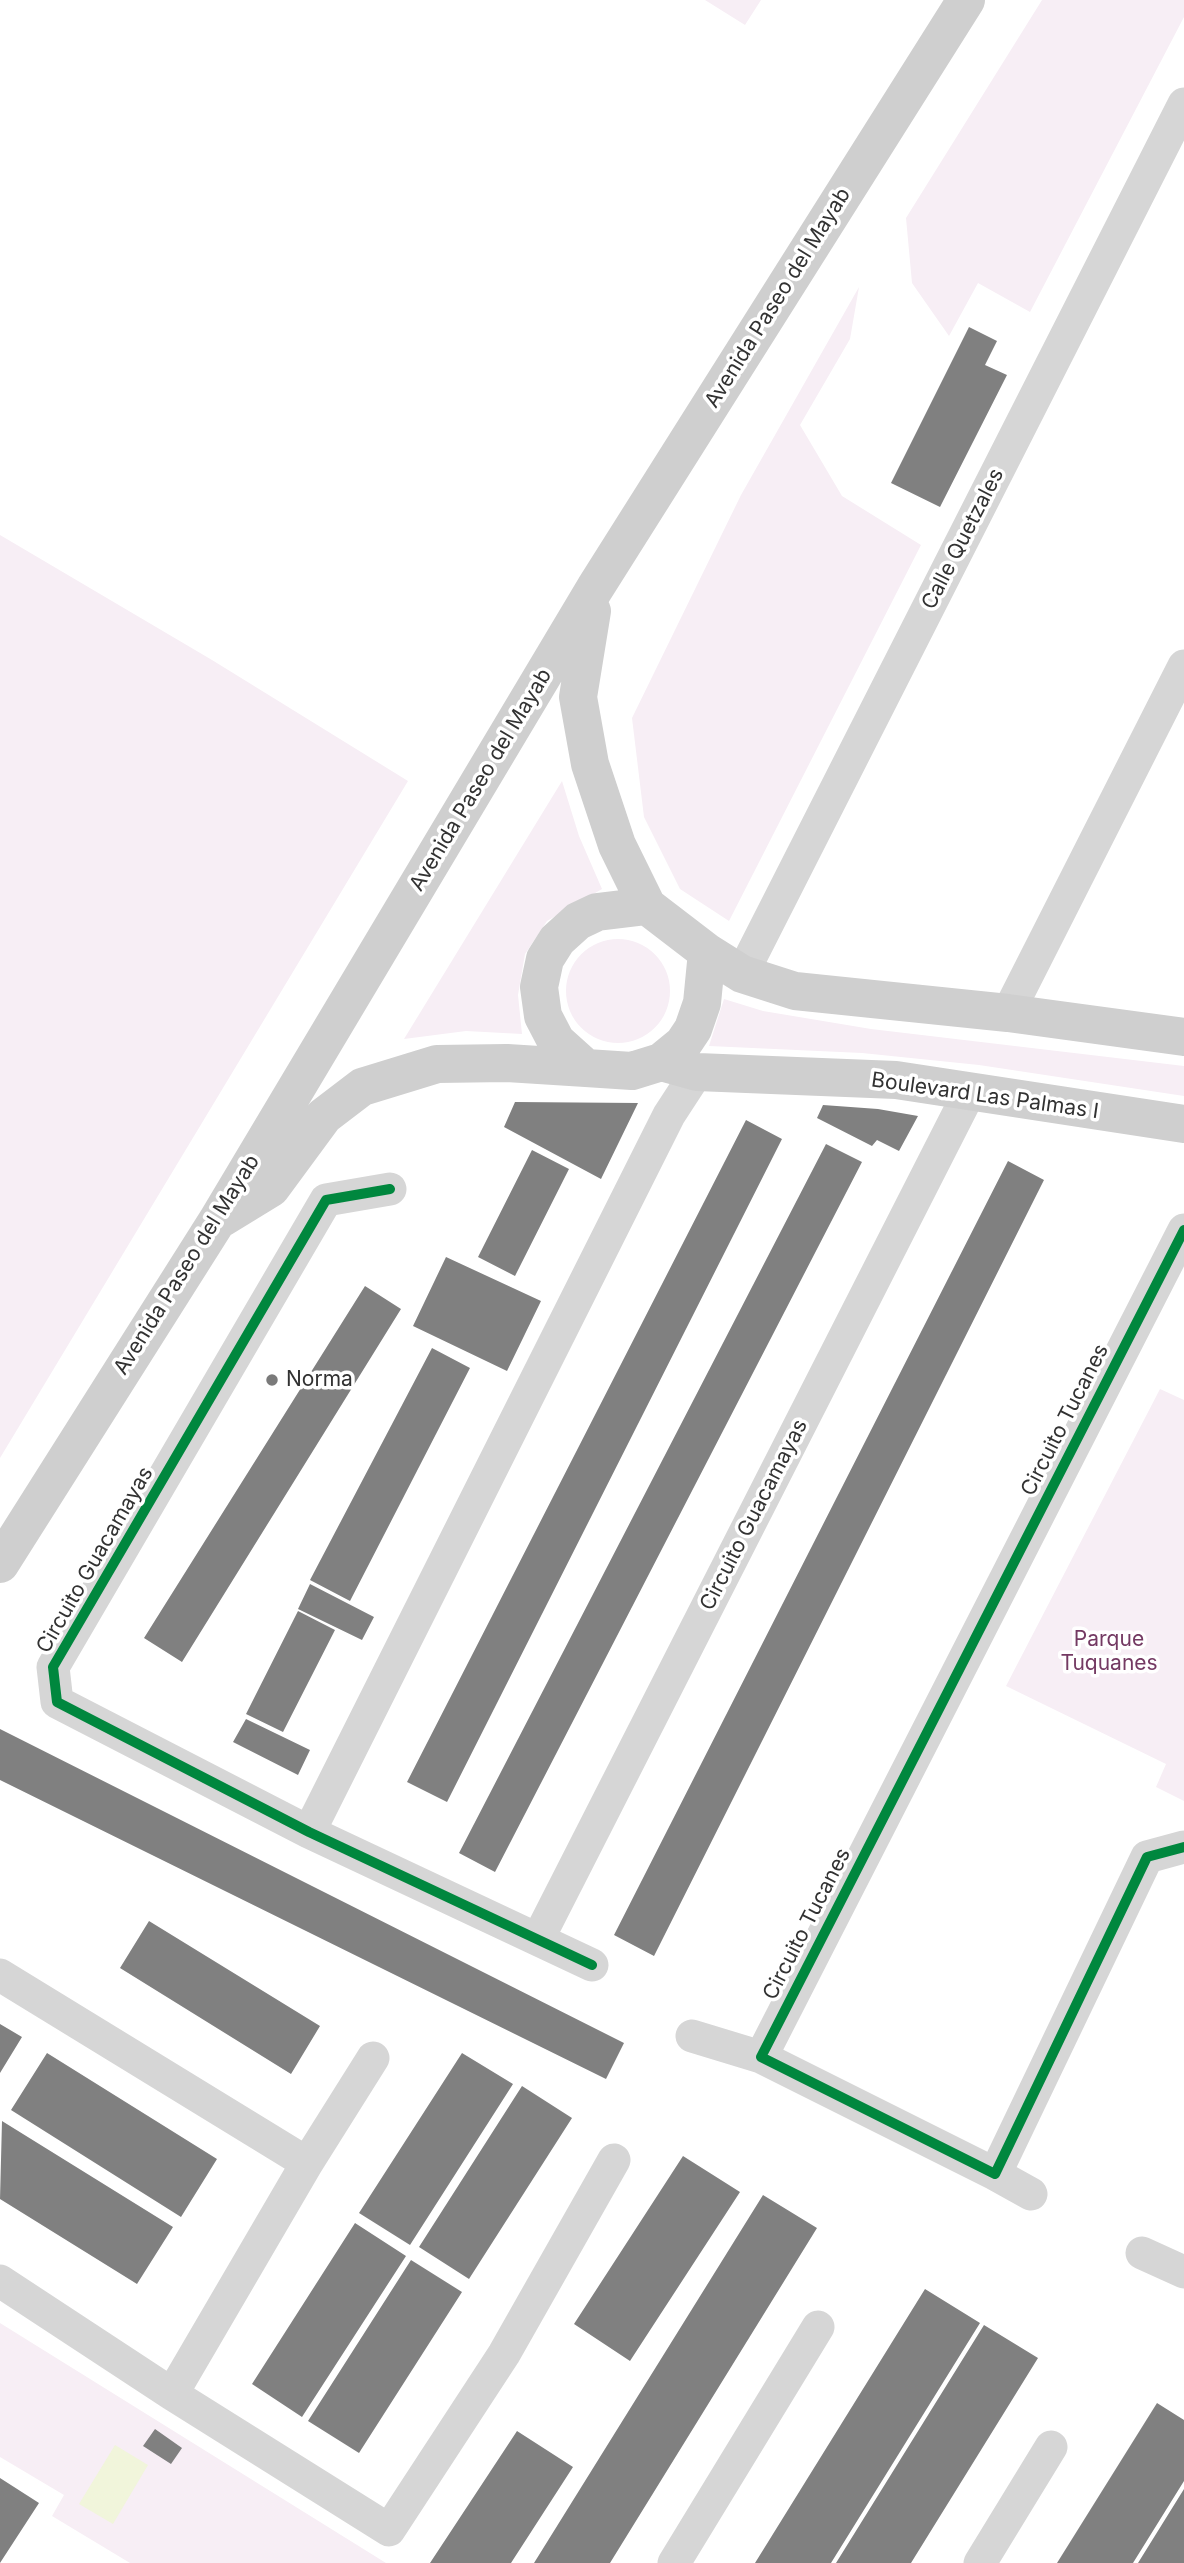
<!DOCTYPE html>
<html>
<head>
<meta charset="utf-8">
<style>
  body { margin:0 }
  canvas { display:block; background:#fff }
</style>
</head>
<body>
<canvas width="1184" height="2563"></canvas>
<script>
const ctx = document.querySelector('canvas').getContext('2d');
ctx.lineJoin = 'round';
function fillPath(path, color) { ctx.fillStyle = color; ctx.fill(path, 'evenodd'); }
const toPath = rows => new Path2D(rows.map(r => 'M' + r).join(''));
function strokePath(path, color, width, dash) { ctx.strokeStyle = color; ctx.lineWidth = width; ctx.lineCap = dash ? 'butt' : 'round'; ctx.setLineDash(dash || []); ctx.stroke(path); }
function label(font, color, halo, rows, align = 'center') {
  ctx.font = font + ' Inter,sans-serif'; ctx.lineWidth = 7; ctx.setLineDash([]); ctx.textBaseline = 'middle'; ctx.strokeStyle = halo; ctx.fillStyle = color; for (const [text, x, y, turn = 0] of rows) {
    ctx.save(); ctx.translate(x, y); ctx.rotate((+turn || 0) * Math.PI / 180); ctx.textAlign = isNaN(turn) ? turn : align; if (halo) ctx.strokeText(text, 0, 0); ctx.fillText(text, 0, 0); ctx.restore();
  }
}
fillPath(toPath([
  [705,0,761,0,745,25],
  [1042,0,1184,0,1184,17,1030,312,978,283,949,336,912,283,906,218],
  [859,287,850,339,800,425,842,496,921,545,729,921,680,889,644,817,632,718,741,495],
  [0,535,212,660,408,781,0,1458],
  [562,781,579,836,602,889,547,921,525,954,518,995,522,1034,466,1031,404,1039],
  '566 991a52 52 0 1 1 104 0a52 52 0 1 1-104 0Z',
  [724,999,763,1011,871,1029,1184,1066,1184,1096,979,1065,862,1053,709,1046],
  [1160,1389,1184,1400,1184,1801,1156,1787,1166,1764,1006,1686],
  [0,2323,386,2563,130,2563,52,2516,64,2495,0,2457]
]), '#f7eef5');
fillPath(toPath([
  [115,2445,148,2465,113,2524,79,2504]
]), '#f1f5db');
fillPath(toPath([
  [969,327,997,341,985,365,1007,375,940,507,891,483],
  [515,1102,638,1103,601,1179,504,1127],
  [823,1105,878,1109,918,1116,899,1151,877,1140,872,1146,817,1118],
  [746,1120,782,1139,447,1802,407,1782],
  [826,1144,862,1162,495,1872,459,1853],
  [532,1150,569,1169,515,1276,478,1257],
  [1008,1161,1044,1180,654,1956,614,1935],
  [446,1257,541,1301,507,1371,413,1326],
  [365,1286,401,1309,182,1662,144,1638],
  [432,1348,470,1368,350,1601,310,1580],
  [310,1584,374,1617,362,1640,298,1609],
  [298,1611,335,1630,283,1732,246,1714],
  [246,1719,310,1750,298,1775,233,1742],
  [0,1729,624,2043,606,2079,0,1780],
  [149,1921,320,2026,291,2074,120,1968],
  [0,2024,22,2037,0,2073],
  [47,2053,217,2159,181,2217,11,2110],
  [462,2053,513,2084,410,2245,359,2213],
  [522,2086,572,2118,469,2279,419,2247],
  [2,2121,173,2227,137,2284,0,2199],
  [683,2156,740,2192,630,2361,574,2324],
  [763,2195,817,2228,610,2563,534,2563],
  [355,2223,406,2256,302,2417,252,2384],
  [411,2260,462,2292,359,2453,308,2421],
  [925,2289,980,2323,831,2563,755,2563],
  [984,2325,1038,2358,911,2563,836,2563],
  [1157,2403,1184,2420,1184,2481,1133,2563,1057,2563],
  [155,2429,182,2448,171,2464,143,2446],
  [517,2431,573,2467,511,2563,430,2563],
  [0,2478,39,2503,0,2563],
  [1184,2489,1184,2563,1138,2563]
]), '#808080');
strokePath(toPath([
  [742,974,1184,104],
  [1008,1013,1184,666],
  [390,1189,326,1200,53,1667,57,1702,309,1832,592,1965],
  [1184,1230,761,2057,995,2174,1147,1857,1184,1847],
  [309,1832,669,1115,697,1072],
  [538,1939,970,1091],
  [0,1975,307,2163],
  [692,2036,761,2057],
  [995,2174,1031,2194],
  [1142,2253,1184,2272],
  [0,2281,172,2394,389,2530,504,2354,614,2160],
  [172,2394,307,2163,373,2058],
  [674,2563,818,2327],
  [980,2563,1051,2447]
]), '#d6d6d6', 33);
strokePath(toPath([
  [592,611,578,697,590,764,617,845,647,906],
  [647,906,707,952,702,1003,693,1029,683,1044,661,1062,632,1071,586,1068,556,1041,543,1016,539,987,545,959,557,940,578,921,597,912,647,906],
  [707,952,742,974,795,991,1008,1013,1184,1037],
  [661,1062,697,1072,896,1080,1184,1124],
  [222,1218,271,1188,324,1116,362,1087,437,1064,507,1063,586,1068],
  [0,1564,217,1221,595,588,966,0]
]), '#cfcfcf', 38);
strokePath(toPath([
  [390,1189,326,1200,53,1667,57,1702,309,1832,592,1965],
  [1184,1230,761,2057,995,2174,1147,1857,1184,1847]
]), '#00873e', 10);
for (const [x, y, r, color] of [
  [272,1380,7,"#7a7a7a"]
]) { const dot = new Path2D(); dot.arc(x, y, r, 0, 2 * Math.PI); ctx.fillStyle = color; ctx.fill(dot); strokePath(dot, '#fff', 2.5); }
label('21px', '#323232', '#fff', [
  ["Avenida Paseo del Mayab",778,298,-58],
  ["Calle Quetzales",963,539,-63],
  ["Avenida Paseo del Mayab",481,780,-59],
  ["Boulevard Las Palmas I",985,1096,8],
  ["Avenida Paseo del Mayab",187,1265,-58],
  ["Circuito Tucanes",1065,1420,-63],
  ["Circuito Guacamayas",754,1515,-63],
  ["Circuito Guacamayas",95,1560,-60],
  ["Circuito Tucanes",807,1924,-63]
]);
label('21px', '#323232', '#fff', [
  ["Norma",286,1380]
], 'left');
label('21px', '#743a63', '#fff', [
  ["Parque",1109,1640],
  ["Tuquanes",1109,1664]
]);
</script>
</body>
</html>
